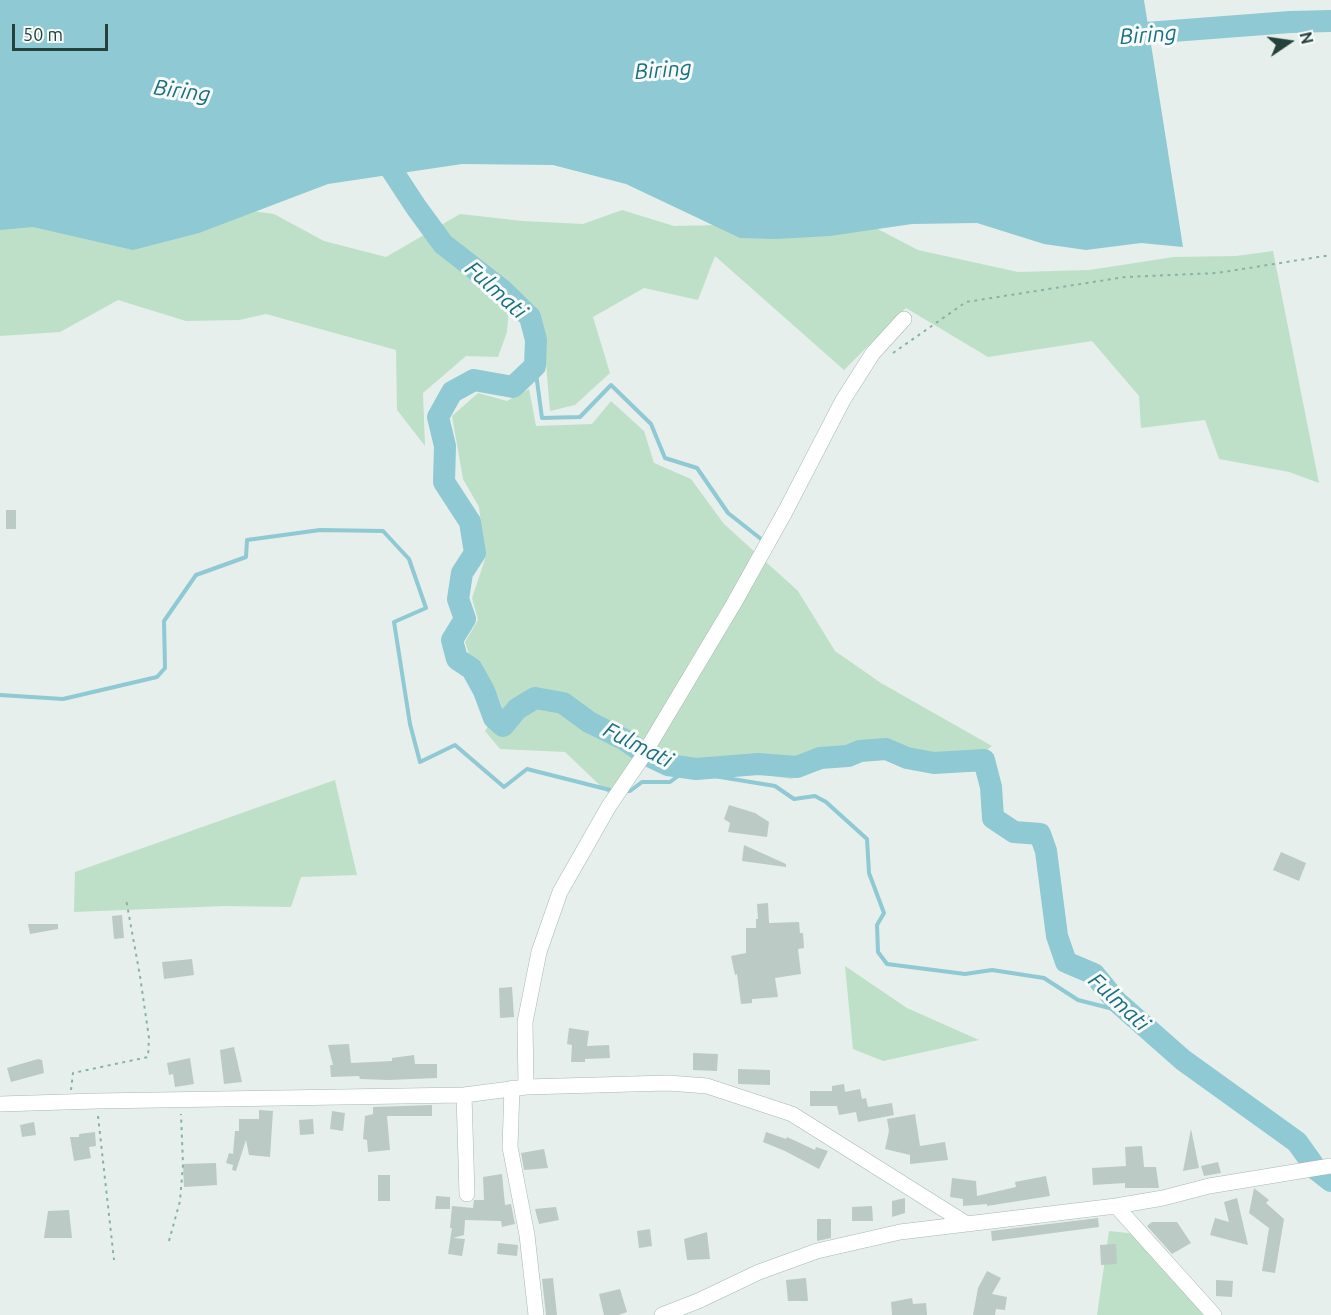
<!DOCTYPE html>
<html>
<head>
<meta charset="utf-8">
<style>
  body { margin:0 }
  #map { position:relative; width:1331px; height:1315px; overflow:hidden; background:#e6efeb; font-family:Ubuntu,sans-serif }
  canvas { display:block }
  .north { position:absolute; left:1259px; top:12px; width:60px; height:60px; -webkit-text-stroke:4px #f7fbf9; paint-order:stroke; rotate:77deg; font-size:16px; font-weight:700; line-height:24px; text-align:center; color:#24423a }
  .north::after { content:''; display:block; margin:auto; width:21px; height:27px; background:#24423a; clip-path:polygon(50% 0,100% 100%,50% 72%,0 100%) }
  .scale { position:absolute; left:12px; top:24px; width:96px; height:27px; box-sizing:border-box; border:3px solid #24423a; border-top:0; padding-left:8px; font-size:18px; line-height:21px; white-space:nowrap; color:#24423a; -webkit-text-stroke:4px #f7fbf9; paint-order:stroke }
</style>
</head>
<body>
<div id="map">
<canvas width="1331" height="1315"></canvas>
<div class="north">N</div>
<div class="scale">50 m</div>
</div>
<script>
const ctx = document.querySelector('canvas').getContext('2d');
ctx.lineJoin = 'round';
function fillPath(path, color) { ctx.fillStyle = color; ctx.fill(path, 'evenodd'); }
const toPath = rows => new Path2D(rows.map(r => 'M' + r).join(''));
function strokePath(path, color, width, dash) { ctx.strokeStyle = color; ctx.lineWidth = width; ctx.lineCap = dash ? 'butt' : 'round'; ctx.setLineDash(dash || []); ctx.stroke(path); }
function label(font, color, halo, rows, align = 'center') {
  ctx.font = font + ' Ubuntu,sans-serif'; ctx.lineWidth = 6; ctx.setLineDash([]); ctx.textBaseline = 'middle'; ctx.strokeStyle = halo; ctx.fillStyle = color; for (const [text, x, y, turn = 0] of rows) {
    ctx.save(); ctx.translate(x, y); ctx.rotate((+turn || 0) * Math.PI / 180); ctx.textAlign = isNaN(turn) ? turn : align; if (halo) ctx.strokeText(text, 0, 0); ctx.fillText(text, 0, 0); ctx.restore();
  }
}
fillPath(toPath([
  [170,200,274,214,324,241,386,257,460,214,523,221,583,224,622,210,674,226,767,224,872,226,918,250,1018,272,1089,270,1174,257,1236,256,1273,251,1319,483,1289,472,1219,459,1205,420,1141,428,1139,396,1092,341,988,357,906,308,844,370,715,256,698,300,644,288,593,317,610,373,575,405,550,411,543,328,536,307,511,285,507,332,498,357,466,356,423,393,425,446,397,410,396,350,266,314,239,320,186,321,118,300,60,332,0,336,0,204],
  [529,389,536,426,592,424,611,401,644,431,654,463,691,479,724,524,798,591,835,651,881,683,992,746,972,760,934,763,907,758,886,749,791,779,666,760,650,750,609,794,565,752,500,749,485,731,502,706,482,664,469,654,465,642,478,620,472,598,485,559,479,507,463,479,452,416,478,393,507,401],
  [335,780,357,875,301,877,291,907,225,906,74,912,75,872],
  [845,966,907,1008,979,1040,883,1061,853,1049],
  [1109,1231,1137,1234,1222,1315,1097,1315]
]), '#bfe0c8');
fillPath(toPath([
  [0,0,1144,0,1183,247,1141,243,1086,250,1044,244,977,223,912,224,830,236,776,239,740,238,626,184,553,165,462,164,328,184,199,233,133,250,33,227,0,230]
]), '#8ec9d4');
strokePath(toPath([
  [535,366,542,418,580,417,611,385,651,424,665,458,697,468,728,513,761,539],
  [0,695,63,699,157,677,165,668,164,621,196,575,246,557,247,540,320,530,383,531,409,559,426,608,394,622,410,724,420,762,455,745,504,787,527,769,614,791],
  [624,791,630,791,642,782,670,782,689,768,714,776,775,786,794,799,815,796,826,802,867,839,869,873,884,913,877,925,878,952,887,964,965,974,992,970,1044,978,1078,1000,1129,1013]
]), '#8ec9d4', 4);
strokePath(toPath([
  [1120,35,1290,22,1331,21],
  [378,149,416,207,443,244,502,290,530,317,536,340,535,366,513,387,474,380,452,392,438,417,445,446,444,482,470,522,475,553,462,573,458,599,465,619,452,640,457,659,472,669,484,691,494,718,503,726,517,709,535,698,563,703,589,722,625,740,645,754,668,765,696,769,758,764,797,767,820,758,848,756,860,751,886,749,907,758,934,763,984,760,991,787,993,818,1014,832,1040,834,1046,851,1057,936,1066,962,1094,974,1116,1001,1183,1060,1297,1142,1317,1170,1331,1181]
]), '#8ec9d4', 22);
fillPath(toPath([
  [6,510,16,510,16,529,6,529],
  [729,805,755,813,769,822,767,837,728,832,730,823,724,819],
  [744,845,786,864,786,867,742,861],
  [1281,852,1306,863,1299,881,1273,870],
  [768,903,769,923,799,922,800,933,803,933,804,948,798,949,801,974,775,978,778,997,752,999,752,1003,741,1004,737,974,735,975,731,956,746,953,746,928,756,928,756,919,758,919,757,904],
  [122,915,124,938,114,939,112,916],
  [28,924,58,924,58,929,30,934],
  [192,959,194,975,164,979,162,962],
  [512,987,514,1017,500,1018,499,988],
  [569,1028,589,1031,587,1046,609,1045,610,1058,585,1059,585,1062,571,1062,572,1045,567,1044],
  [349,1044,351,1063,392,1061,392,1058,414,1055,415,1064,437,1064,437,1078,388,1080,360,1079,359,1076,331,1077,330,1065,333,1065,328,1045],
  [234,1047,242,1082,224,1084,220,1050],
  [693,1053,718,1054,717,1071,693,1070],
  [190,1058,194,1084,175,1087,173,1074,169,1075,167,1063],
  [38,1059,42,1060,44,1073,11,1082,7,1068],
  [738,1069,770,1070,770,1085,738,1084],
  [844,1084,845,1092,860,1089,862,1099,866,1098,868,1107,892,1103,894,1115,858,1122,856,1112,839,1115,837,1106,810,1106,810,1091,832,1091,832,1086],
  [432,1105,432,1116,387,1116,390,1150,368,1152,367,1140,363,1139,365,1116,373,1114,373,1107],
  [259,1110,273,1111,270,1157,249,1155,246,1140,236,1171,232,1170,233,1165,226,1163,229,1153,233,1154,235,1131,239,1131,239,1119,259,1119],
  [332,1111,345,1113,343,1131,330,1129],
  [915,1114,920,1146,945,1142,948,1160,910,1164,910,1155,885,1149,889,1131,887,1119],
  [313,1119,314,1134,300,1135,299,1120],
  [34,1122,36,1135,22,1137,20,1125],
  [1191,1129,1199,1168,1183,1171],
  [95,1132,96,1146,89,1147,91,1158,74,1161,70,1137,79,1137,79,1134],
  [766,1132,786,1139,787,1137,815,1150,816,1147,828,1151,819,1169,785,1151,763,1142],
  [1142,1146,1144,1167,1156,1167,1159,1188,1125,1188,1125,1183,1093,1185,1092,1168,1126,1166,1125,1147],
  [544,1149,548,1168,524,1170,521,1153],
  [1218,1162,1221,1173,1204,1176,1201,1166],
  [216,1163,217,1185,184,1187,183,1164],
  [502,1174,505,1205,511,1204,515,1224,502,1227,501,1221,465,1220,464,1235,453,1238,465,1239,462,1256,448,1254,452,1228,450,1228,452,1206,473,1208,474,1200,484,1200,483,1177],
  [378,1175,390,1175,390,1201,378,1201],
  [1046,1176,1050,1196,987,1206,987,1204,963,1206,963,1199,950,1197,952,1178,976,1181,977,1196,1016,1187,1015,1182],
  [1254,1188,1269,1200,1266,1203,1284,1219,1275,1273,1262,1271,1269,1228,1249,1213],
  [436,1196,450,1197,450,1209,435,1209],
  [905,1198,905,1213,892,1217,892,1201],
  [1237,1198,1248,1245,1210,1235,1215,1218,1229,1222,1224,1202],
  [872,1206,873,1221,852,1221,852,1207],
  [556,1207,559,1220,539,1224,535,1209],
  [69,1210,72,1238,44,1238,48,1211],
  [1098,1218,1099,1227,992,1241,991,1231],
  [817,1219,831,1219,831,1238,817,1241],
  [1152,1222,1177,1222,1191,1243,1172,1254,1147,1226],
  [650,1229,652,1246,639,1248,637,1231],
  [707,1232,710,1259,687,1260,684,1239],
  [498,1243,518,1245,517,1256,497,1254],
  [1116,1244,1117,1264,1101,1265,1100,1245],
  [987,1271,1001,1278,992,1294,1007,1297,1005,1310,996,1309,995,1315,973,1315,978,1288],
  [553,1278,557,1315,546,1315,542,1279],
  [806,1278,808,1301,788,1301,786,1280],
  [1216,1280,1233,1281,1232,1297,1216,1296],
  [620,1289,627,1312,619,1315,604,1315,599,1294],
  [912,1298,913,1304,926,1303,927,1315,892,1315,891,1302]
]), '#bbcac4');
const minor = toPath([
  [526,1087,525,1022,539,952,560,892,609,806,641,759,733,605,785,512,843,400,873,353,904,319],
  [512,1088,510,1147,527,1235,536,1315],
  [464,1095,467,1194],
  [0,1104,97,1101,464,1095,526,1087,668,1083,707,1086,792,1114,967,1224],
  [1116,1206,1214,1315],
  [662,1315,698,1301,759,1272,817,1251,900,1232,1116,1206,1163,1198,1209,1186,1331,1166]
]);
strokePath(minor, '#a8b8b2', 16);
strokePath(toPath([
  [893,353,966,302,1125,277,1217,273,1331,255],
  [71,1090,73,1073,148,1057,149,1038,140,976,126,899],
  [98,1116,114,1260],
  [169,1241,180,1201,183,1164,181,1114]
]), '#86b3a5', 2, [3, 4.5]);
strokePath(minor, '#fff', 15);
label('italic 22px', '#1c6f80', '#f7fbf9', [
  ["Biring",1148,35,-4],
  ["Biring",663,70,-4],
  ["Biring",182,91,8],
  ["Fulmati",496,290,42],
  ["Fulmati",638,745,27],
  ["Fulmati",1119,1002,43]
]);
</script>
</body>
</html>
